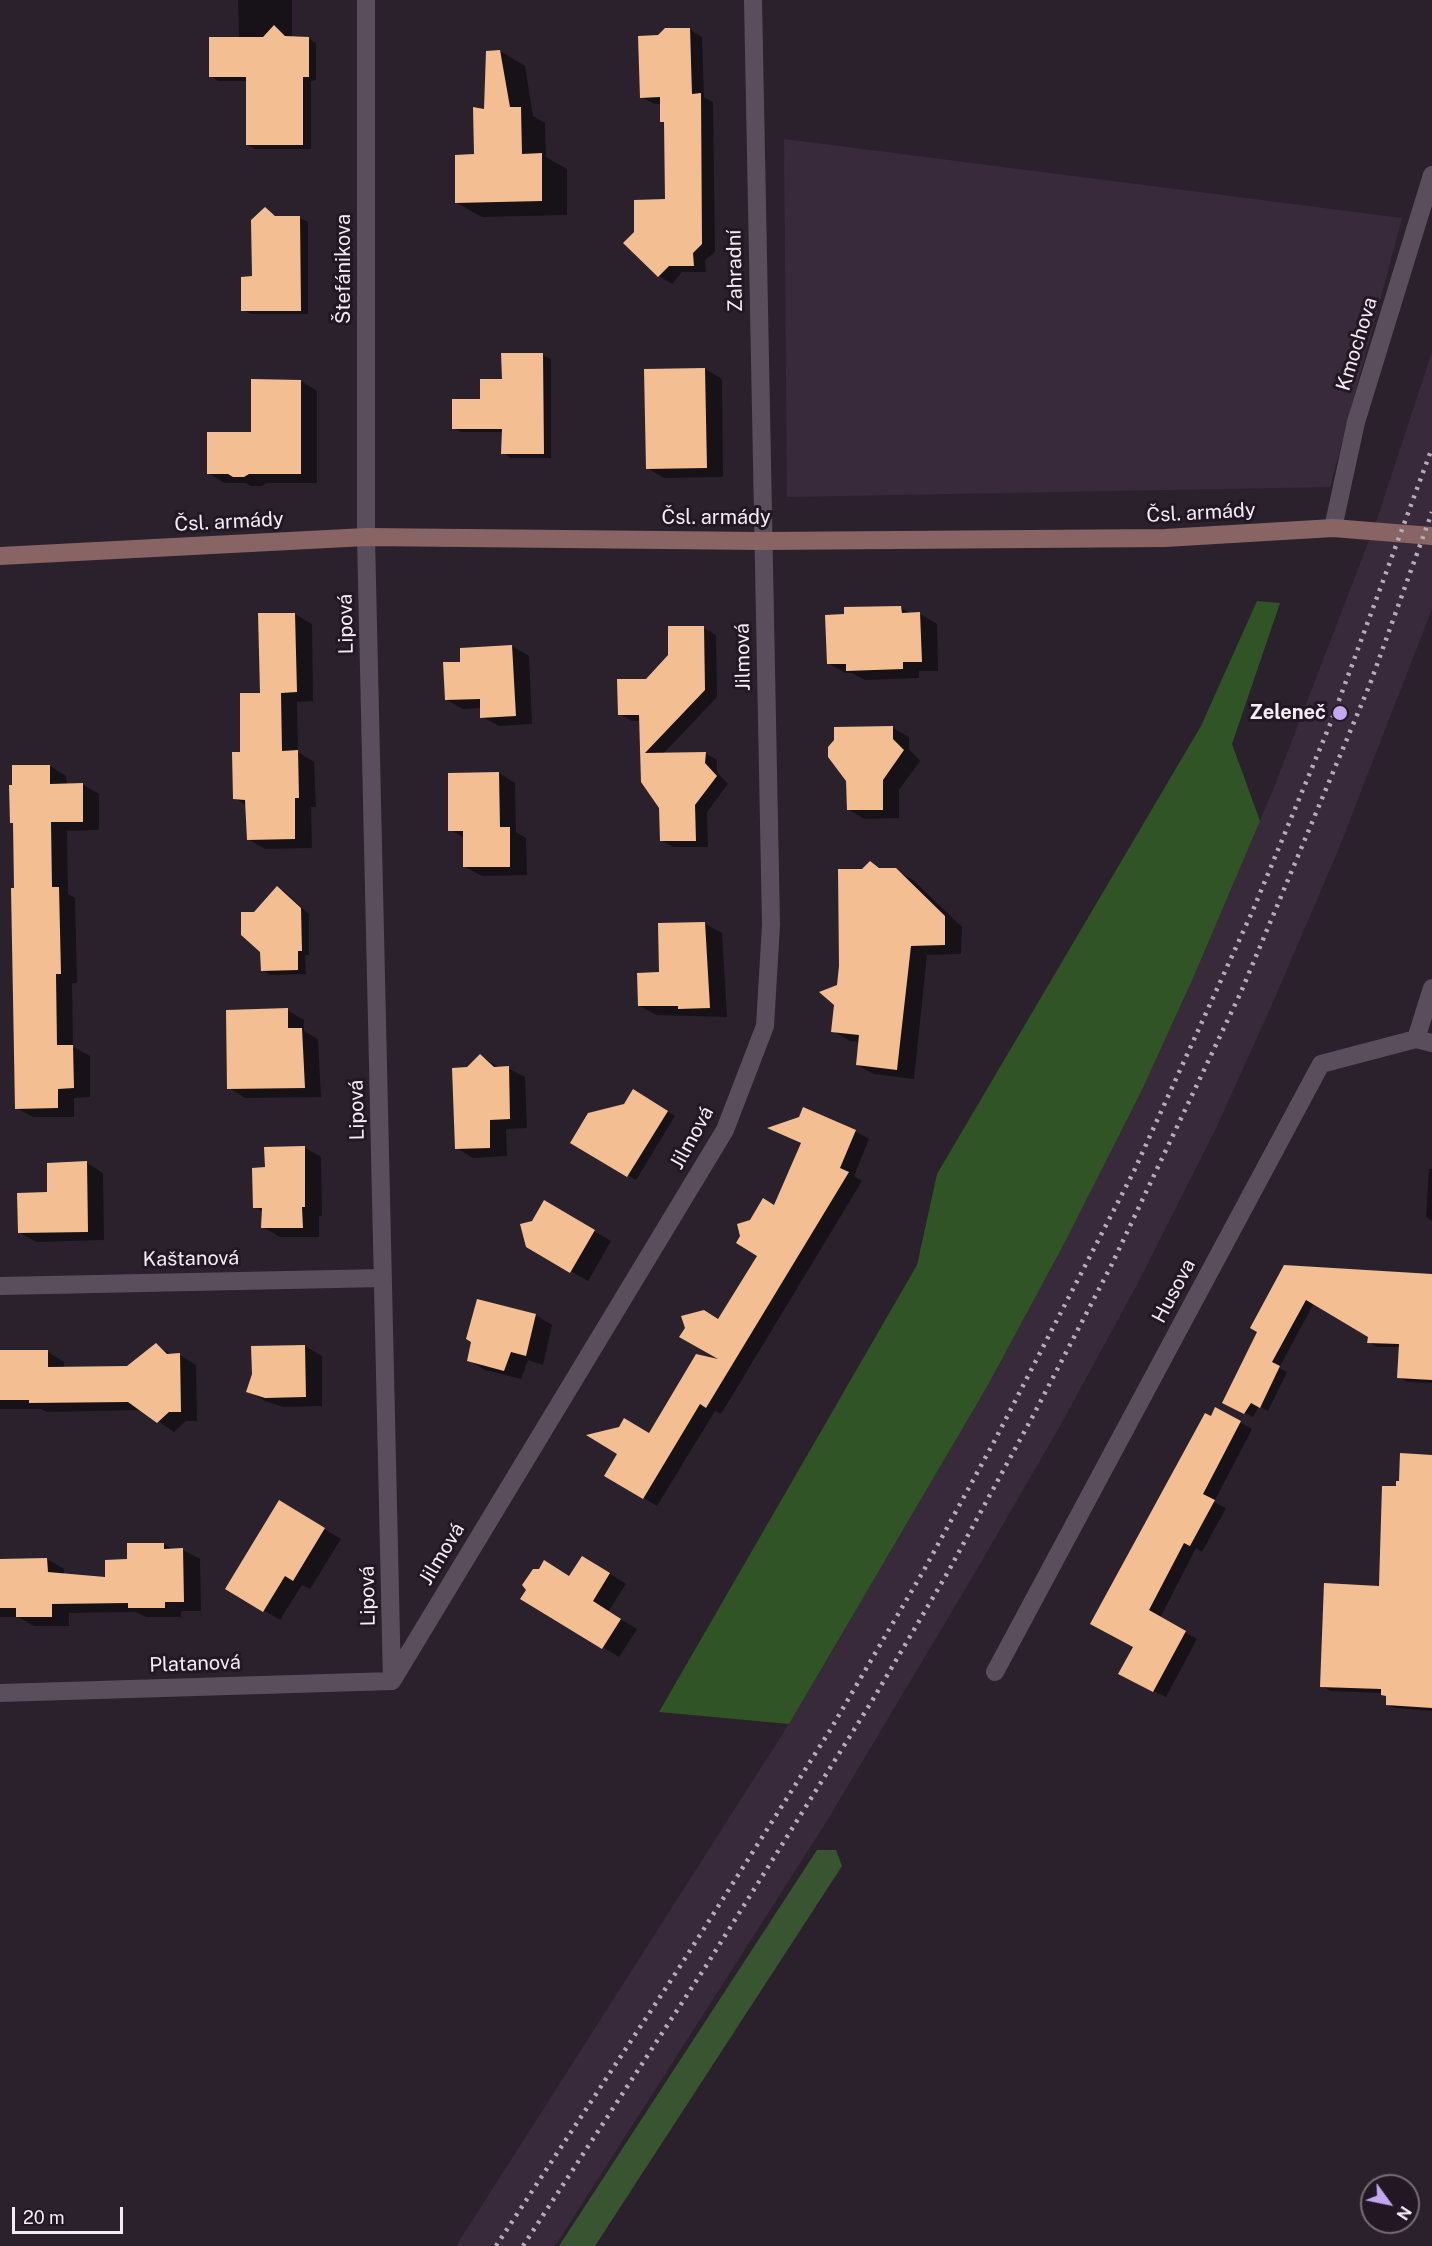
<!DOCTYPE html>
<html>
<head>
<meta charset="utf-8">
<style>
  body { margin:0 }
  #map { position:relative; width:1432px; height:2246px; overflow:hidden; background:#2b212d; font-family:"Public Sans",sans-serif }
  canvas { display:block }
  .north { position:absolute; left:1360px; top:2174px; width:60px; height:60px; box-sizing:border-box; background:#221723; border:2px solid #766c77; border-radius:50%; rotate:123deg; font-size:16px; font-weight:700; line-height:24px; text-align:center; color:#f4ecf5 }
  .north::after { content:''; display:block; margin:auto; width:21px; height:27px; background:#c4a7f1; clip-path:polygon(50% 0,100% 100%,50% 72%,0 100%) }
  .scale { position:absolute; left:12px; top:2207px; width:111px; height:27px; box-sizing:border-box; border:3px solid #f4ecf5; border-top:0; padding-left:8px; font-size:18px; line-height:21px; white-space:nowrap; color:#f4ecf5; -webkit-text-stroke:4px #221723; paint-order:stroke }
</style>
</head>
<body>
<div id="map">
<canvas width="1432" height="2246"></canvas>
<div class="north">N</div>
<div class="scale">20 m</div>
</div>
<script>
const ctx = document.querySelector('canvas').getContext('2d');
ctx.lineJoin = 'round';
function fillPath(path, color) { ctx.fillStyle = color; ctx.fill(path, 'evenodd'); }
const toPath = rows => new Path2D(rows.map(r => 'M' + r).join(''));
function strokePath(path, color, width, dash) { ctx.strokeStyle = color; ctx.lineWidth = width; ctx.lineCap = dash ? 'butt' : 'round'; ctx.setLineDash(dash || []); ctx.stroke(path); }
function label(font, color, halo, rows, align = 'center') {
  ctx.font = font + ' "Public Sans",sans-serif'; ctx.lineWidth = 6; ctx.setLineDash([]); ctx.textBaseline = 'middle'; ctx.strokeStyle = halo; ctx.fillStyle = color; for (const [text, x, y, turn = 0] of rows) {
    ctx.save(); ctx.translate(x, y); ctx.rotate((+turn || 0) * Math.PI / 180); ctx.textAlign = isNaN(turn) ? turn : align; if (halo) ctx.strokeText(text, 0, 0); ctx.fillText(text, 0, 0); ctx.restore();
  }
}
fillPath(toPath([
  [784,139,1402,218,1330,487,787,497],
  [1432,352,1432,609,1337,853,1270,1009,1217,1126,1139,1281,1060,1426,973,1576,825,1824,555,2246,456,2246,789,1724,988,1385,1065,1242,1142,1090,1194,976,1273,790,1375,525]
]), '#392a3b');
fillPath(toPath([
  [817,1850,836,1850,842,1866,595,2246,559,2246]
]), '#395430');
fillPath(toPath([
  [1257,601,1280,603,1232,744,1260,821,1194,976,1142,1090,1065,1242,988,1385,789,1724,659,1712,917,1265,937,1174,1201,726]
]), '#305425');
fillPath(toPath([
  [238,0,292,0,292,38,308,38,316,43,316,80,311,81,311,149,255,149,247,145,248,81,218,81,210,76,239,38],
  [689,29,702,37,704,97,713,102,715,252,705,260,706,272,682,272,672,284,659,276,625,243,667,200,665,123,662,121,661,104,654,104,642,97,659,37],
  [500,51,525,66,533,116,545,123,546,157,567,169,567,215,482,217,457,203,475,156],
  [266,209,278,218,300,218,308,222,308,314,251,314,243,310,253,277],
  [503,355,543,355,551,359,551,458,511,458,503,453,503,432,461,432,453,428,503,380],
  [705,369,722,379,723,477,664,478,647,468],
  [301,381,317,391,317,483,267,483,262,486,251,486,246,483,225,483,208,473,252,433],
  [901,608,912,614,920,614,937,624,938,671,919,671,919,678,865,680,852,673,845,673,828,663],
  [295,614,312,624,313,701,297,702,298,752,314,762,316,807,311,807,312,848,265,849,248,839,247,806,235,798,242,753,261,694,260,615],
  [704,628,716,635,717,697,663,754,705,753,717,760,717,772,728,784,707,812,708,847,673,847,661,840,661,807,642,782,641,721,632,721,620,714,646,680],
  [512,646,529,656,532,724,499,726,482,717,482,708,463,709,447,700,462,663],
  [893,728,909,737,909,749,920,761,899,790,899,818,865,819,849,810,848,780,836,740],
  [50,766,66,776,67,785,82,784,99,794,99,830,67,831,68,894,75,898,77,983,72,983,73,1047,90,1056,90,1097,74,1098,74,1117,33,1117,16,1108,16,889],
  [499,773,515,783,516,832,526,838,527,875,482,876,465,867,465,838,450,830],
  [870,863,883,870,896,870,913,880,962,927,961,954,927,955,914,1079,874,1074,857,1065,860,1042,850,1041,833,1031,838,986,862,870],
  [277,887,285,892,309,914,309,955,305,955,306,974,270,975,262,970,262,952,255,913],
  [705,924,722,933,727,1017,656,1015,640,1006,661,974],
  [287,1010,304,1020,304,1031,318,1039,321,1097,245,1098,229,1088],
  [481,1056,500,1068,508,1068,525,1077,527,1128,506,1129,507,1156,473,1158,457,1148,468,1069],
  [633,1091,675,1116,636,1180,572,1142,625,1106],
  [770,1129,855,1131,869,1139,854,1176,862,1181,721,1414,715,1411,657,1506,606,1475,725,1362,719,1321,759,1255,750,1222,775,1207,802,1144],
  [304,1147,321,1157,322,1216,319,1216,319,1237,280,1237,263,1227,263,1212,254,1207,267,1169],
  [87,1163,103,1173,104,1240,36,1242,19,1232],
  [1429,1169,1432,1169,1432,1221,1426,1217],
  [544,1202,611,1241,588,1281,527,1246,533,1223],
  [1285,1266,1432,1275,1432,1383,1407,1382,1399,1377,1400,1347,1377,1347,1369,1342,1369,1336,1314,1303,1279,1368,1287,1372,1268,1411,1259,1406,1253,1417,1232,1407,1258,1331],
  [536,1315,552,1325,543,1365,528,1360,521,1379,485,1370,468,1360],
  [156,1345,173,1355,180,1355,196,1365,197,1421,186,1421,174,1432,142,1410,47,1412,41,1409,0,1409,0,1352,48,1352,64,1362,64,1368,127,1367],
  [305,1346,322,1356,322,1406,283,1407,265,1401,248,1391],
  [1216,1409,1252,1429,1214,1502,1226,1508,1202,1552,1196,1548,1160,1618,1197,1639,1166,1697,1132,1680,1134,1647,1211,1418],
  [1432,1456,1432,1711,1395,1708,1387,1704,1387,1698,1382,1693,1330,1691,1322,1686,1380,1588,1397,1488],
  [296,1512,341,1539,310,1589,302,1585,280,1620,227,1588],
  [164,1544,174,1550,183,1550,200,1559,201,1611,181,1611,181,1617,146,1617,136,1612,69,1613,69,1626,34,1626,18,1617,0,1617,0,1560,47,1559,64,1569,64,1575,107,1578,129,1561],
  [599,1567,626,1584,608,1612,637,1629,619,1657,522,1599]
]), '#0007');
fillPath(toPath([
  [274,25,285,36,309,37,309,77,303,77,303,145,246,145,246,77,209,77,209,37,263,37],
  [665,28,690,28,692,94,701,93,702,244,693,253,694,266,669,266,658,277,623,243,634,232,634,200,665,199,664,122,660,122,660,97,640,98,638,36,658,35],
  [500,50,510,107,521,107,522,154,542,153,542,201,455,203,455,155,474,154,473,107,484,109,486,51],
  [265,207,275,216,300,216,301,311,241,311,241,277,252,276,251,220],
  [501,353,543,353,544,454,501,454,502,429,452,429,452,399,480,399,480,379,502,379],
  [705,368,707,468,646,469,644,369],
  [251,379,301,380,301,474,249,474,244,477,233,477,228,474,207,474,207,432,251,432],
  [901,606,902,613,920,612,922,662,903,662,903,669,846,671,846,664,827,664,825,615,844,614,844,607],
  [258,613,295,613,297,692,281,693,282,751,298,750,299,798,295,798,295,839,247,840,245,800,233,799,232,752,240,752,240,693,260,693],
  [668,626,704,626,705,690,645,753,706,752,705,763,717,776,695,805,696,841,660,841,659,808,641,782,639,715,618,715,617,679,646,679,668,655],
  [512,645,516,716,480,718,480,699,445,700,443,662,460,662,460,648],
  [893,726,893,739,904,750,883,780,883,810,847,810,846,781,828,757,828,747,834,740,834,727],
  [12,765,50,765,50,784,83,783,83,822,51,822,52,887,59,887,61,974,56,974,57,1045,73,1045,74,1088,58,1089,58,1108,15,1109,11,888,14,888,13,823,10,823,9,785,12,785],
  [499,772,500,827,510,827,510,867,463,867,463,831,448,831,448,773],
  [870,861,879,868,896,868,945,916,945,945,911,946,897,1070,856,1065,859,1035,831,1032,834,1005,819,992,837,985,839,966,838,869,862,869],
  [277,886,301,908,302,951,298,951,298,970,261,971,260,952,241,935,241,912,254,912],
  [705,922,710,1008,678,1009,678,1006,638,1006,637,973,659,972,658,923],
  [288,1008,288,1028,302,1028,305,1088,227,1089,226,1010],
  [480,1054,494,1067,509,1066,510,1119,490,1120,490,1148,455,1149,452,1068,467,1067],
  [633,1089,668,1111,627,1177,570,1143,588,1113,624,1104],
  [803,1107,856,1130,840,1168,849,1172,706,1408,700,1404,643,1499,604,1476,617,1454,586,1435,619,1427,624,1418,649,1433,696,1354,718,1359,679,1337,685,1328,681,1316,704,1310,718,1319,757,1256,736,1243,740,1236,737,1224,750,1220,763,1198,774,1205,801,1143,767,1128,799,1117],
  [305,1146,305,1207,302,1207,303,1228,261,1228,262,1208,253,1208,252,1168,265,1167,264,1147],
  [87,1161,88,1232,18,1233,17,1193,47,1192,47,1163],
  [544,1200,595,1230,570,1273,526,1247,520,1224,532,1221],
  [1284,1265,1432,1274,1432,1380,1397,1378,1399,1344,1367,1343,1368,1337,1306,1300,1272,1362,1280,1366,1260,1408,1251,1403,1244,1414,1222,1403,1257,1332,1250,1328],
  [477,1299,536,1314,526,1356,511,1352,504,1371,467,1361,471,1342,466,1339],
  [156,1343,167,1354,180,1353,181,1412,169,1412,157,1423,128,1402,29,1403,29,1400,0,1400,0,1350,48,1350,48,1367,127,1366],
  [305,1345,306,1397,265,1398,246,1392,252,1374,251,1346],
  [1215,1407,1241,1421,1203,1494,1215,1500,1190,1546,1184,1543,1149,1610,1186,1631,1153,1692,1118,1674,1133,1647,1090,1624,1205,1413,1211,1416],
  [1400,1453,1432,1455,1432,1708,1386,1705,1386,1696,1381,1695,1381,1689,1320,1687,1324,1583,1379,1586,1382,1486,1396,1486,1396,1481,1399,1481],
  [279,1500,325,1528,293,1581,285,1576,263,1612,225,1589],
  [127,1543,164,1543,164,1549,183,1548,184,1602,165,1602,165,1608,128,1608,128,1603,52,1604,52,1617,16,1617,16,1608,0,1608,0,1559,47,1558,48,1572,105,1577,105,1560,127,1559],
  [582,1556,610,1573,593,1601,621,1619,602,1649,520,1599,526,1590,522,1585,533,1569,539,1569,544,1560,569,1576]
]), '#f3be91');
strokePath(toPath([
  [366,0,366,537,392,1681],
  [1333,528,1356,422,1432,175],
  [1416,1039,1432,988],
  [0,1286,383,1278],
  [995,1672,1321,1064,1416,1039,1432,1043],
  [392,1681,725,1130,765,1026,771,925,753,0],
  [0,1693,392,1681]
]), '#5a4e5c', 18);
strokePath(toPath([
  [0,556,366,537,762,541,1165,538,1333,528,1432,536]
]), '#886564', 18);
strokePath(toPath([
  [496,2246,679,1968,829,1732,924,1570,995,1440,1134,1171,1253,910,1331,722,1432,448],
  [523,2246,706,1966,872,1701,948,1572,1034,1414,1111,1266,1241,992,1370,684,1432,512]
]), '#b4acb6', 4.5, [3, 6]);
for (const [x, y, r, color] of [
  [1340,713,8,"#c4a7f1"]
]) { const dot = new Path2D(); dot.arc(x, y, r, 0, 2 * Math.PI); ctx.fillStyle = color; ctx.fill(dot); strokePath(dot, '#221723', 2); }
label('20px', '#f4ecf5', '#221723', [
  ["Štefánikova",344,269,-90],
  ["Zahradní",735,271,-91],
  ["Kmochova",1357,344,-73],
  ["Čsl. armády",1201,513,-3],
  ["Čsl. armády",716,518],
  ["Čsl. armády",229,522,-3],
  ["Lipová",346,624,-91],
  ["Jilmová",743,657,-91],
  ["Lipová",357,1110,-91],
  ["Jilmová",692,1138,-61],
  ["Kaštanová",191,1259,-1],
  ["Husova",1174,1291,-62],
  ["Jilmová",442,1554,-59],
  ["Lipová",368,1596,-91],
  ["Platanová",195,1664,-2]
]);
label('bold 20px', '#f4ecf5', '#221723', [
  ["Zeleneč",1326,713]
], 'right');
</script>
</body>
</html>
